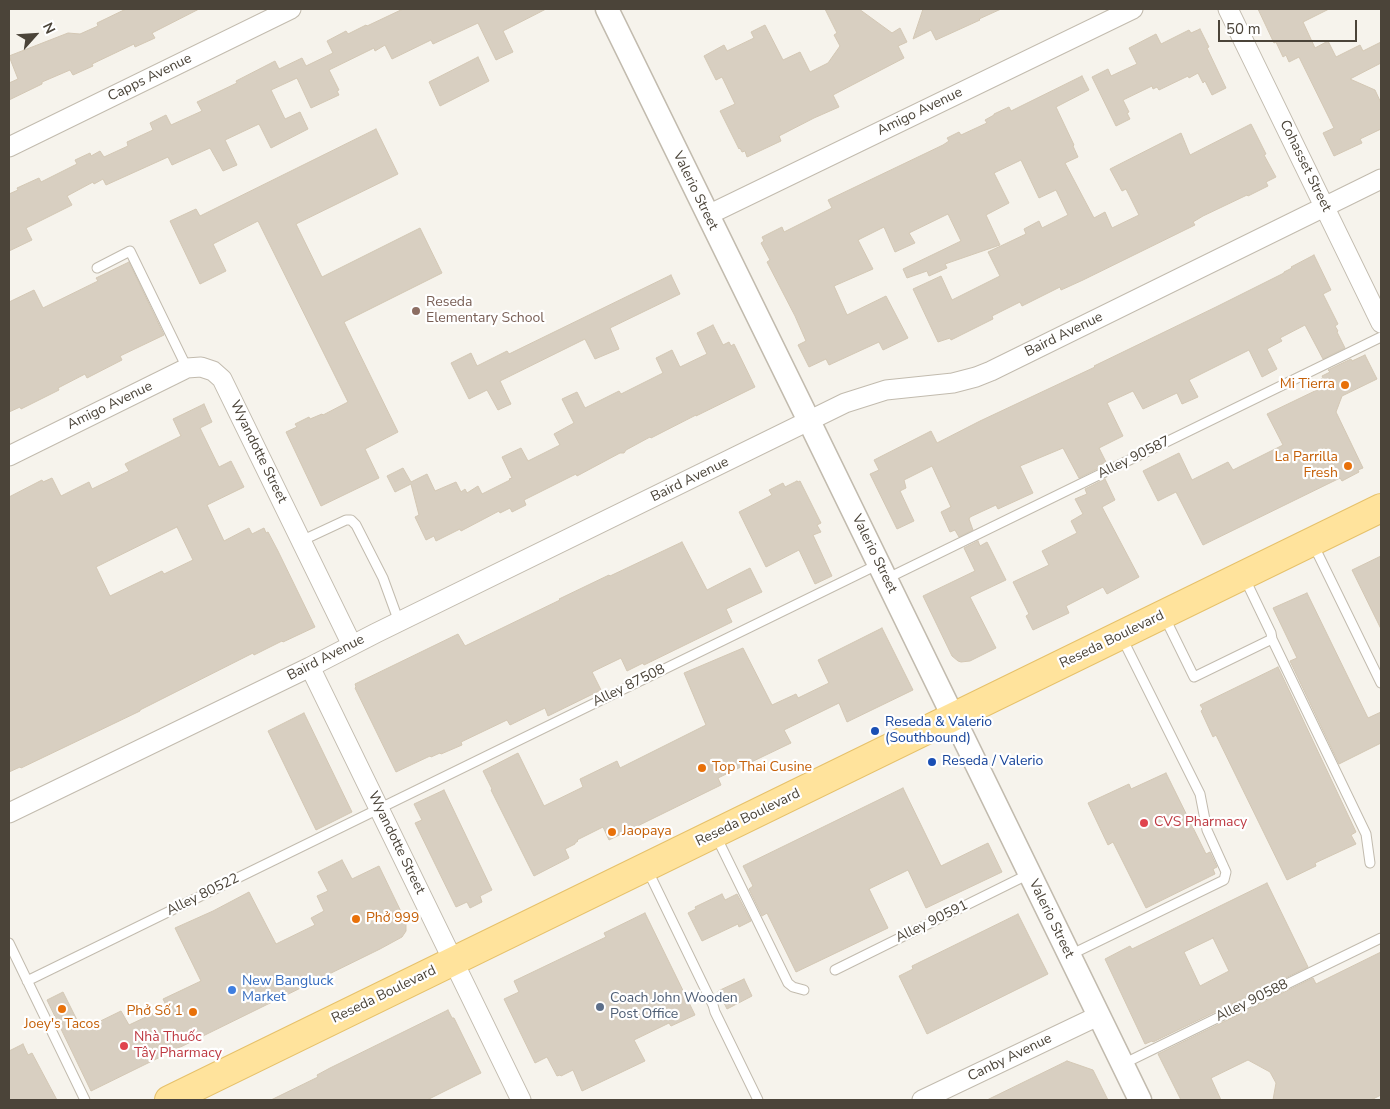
<!DOCTYPE html>
<html>
<head>
<meta charset="utf-8">
<style>
  body { margin:0 }
  #map { position:relative; width:1390px; height:1109px; overflow:hidden; background:#f6f3ec; font-family:"Nunito Sans",sans-serif }
  canvas { display:block }
  .frame { position:absolute; inset:0; border:10px solid #4b4439; pointer-events:none }
  .north { position:absolute; left:10px; top:10px; width:50px; height:50px; -webkit-text-stroke:4px #fff; paint-order:stroke; rotate:64deg; font-size:14px; font-weight:700; line-height:20px; text-align:center; color:#4b4439 }
  .north::after { content:''; display:block; margin:auto; width:18px; height:22px; background:#4b4439; clip-path:polygon(50% 0,100% 100%,50% 72%,0 100%) }
  .scale { position:absolute; left:1218px; top:20px; width:139px; height:22px; box-sizing:border-box; border:2px solid #4b4439; border-top:0; padding-left:6px; font-size:15px; line-height:18px; white-space:nowrap; color:#4b4439; -webkit-text-stroke:4px #fff; paint-order:stroke }
</style>
</head>
<body>
<div id="map">
<canvas width="1390" height="1109"></canvas>
<div class="frame"></div>
<div class="north">N</div>
<div class="scale">50 m</div>
</div>
<script>
const ctx = document.querySelector('canvas').getContext('2d');
ctx.lineJoin = 'round';
function fillPath(path, color) { ctx.fillStyle = color; ctx.fill(path, 'evenodd'); }
const toPath = rows => new Path2D(rows.map(r => 'M' + r).join(''));
function strokePath(path, color, width, dash) { ctx.strokeStyle = color; ctx.lineWidth = width; ctx.lineCap = dash ? 'butt' : 'round'; ctx.setLineDash(dash || []); ctx.stroke(path); }
function label(font, color, halo, rows, align = 'center') {
  ctx.font = font + ' "Nunito Sans",sans-serif'; ctx.lineWidth = 4.5; ctx.setLineDash([]); ctx.textBaseline = 'middle'; ctx.strokeStyle = halo; ctx.fillStyle = color; for (const [text, x, y, turn = 0] of rows) {
    ctx.save(); ctx.translate(x, y); ctx.rotate((+turn || 0) * Math.PI / 180); ctx.textAlign = isNaN(turn) ? turn : align; if (halo) ctx.strokeText(text, 0, 0); ctx.fillText(text, 0, 0); ctx.restore();
  }
}
const building = toPath([
  [126,9,199,9,152,33,155,38,135,47,134,44,92,64,93,66,73,75,70,70,42,82,42,84,9,100,9,83,18,79,9,56,68,33,80,34,98,26,97,23,126,9],
  [403,9,546,9,503,31,513,52,496,60,478,23,433,44,431,40,392,59,385,45,375,51,374,48,329,70,339,90,337,91,339,95,311,108,297,78,271,90,285,119,300,112,308,129,271,148,259,124,225,140,237,165,223,171,210,148,172,165,168,157,106,185,103,179,94,184,93,182,67,196,72,205,26,228,32,240,9,251,9,194,18,190,17,188,39,178,41,182,77,164,75,160,90,153,91,156,100,151,104,157,128,146,127,142,153,130,150,123,166,115,171,125,202,111,197,102,237,83,236,81,275,61,279,69,302,58,306,66,333,53,327,41,346,31,348,34,366,25,367,26,403,9],
  [825,9,859,9,892,33,900,28,907,42,898,46,904,58,833,95,839,107,814,118,779,136,781,141,747,157,745,151,742,152,740,148,739,149,720,111,735,104,722,77,716,80,704,56,724,45,727,51,754,38,751,32,765,25,783,60,800,52,810,72,828,63,840,46,834,35,837,33,825,9],
  [923,9,1001,9,979,19,980,20,936,40,931,30,913,39,923,9],
  [1258,9,1329,9,1303,22,1315,48,1328,41,1336,57,1360,45,1363,51,1381,42,1381,63,1350,79,1375,90,1381,103,1381,129,1360,139,1362,143,1334,156,1323,133,1334,128,1299,57,1289,62,1286,55,1283,57,1276,42,1274,43,1258,9],
  [1200,29,1209,47,1207,48,1226,88,1212,95,1205,81,1203,83,1198,73,1189,78,1188,76,1159,90,1157,87,1153,89,1152,86,1123,100,1129,112,1127,113,1130,119,1116,126,1092,77,1108,69,1111,76,1137,64,1129,48,1156,34,1161,44,1189,30,1191,33,1200,29],
  [478,57,489,81,440,106,429,82,478,57],
  [1082,76,1089,90,1056,107,1074,145,1073,146,1078,157,1065,163,1094,218,1105,212,1112,228,1139,215,1126,189,1122,191,1110,169,1181,133,1190,155,1251,124,1266,154,1264,155,1276,177,1266,182,1268,186,1248,196,1247,195,1203,216,1193,222,1195,225,1083,280,1061,290,1060,287,1022,306,1020,302,992,316,993,319,951,340,950,338,938,342,913,289,941,276,952,300,1000,276,988,252,1026,234,1024,229,1039,221,1042,228,1068,215,1056,190,1039,198,1021,160,994,173,1009,203,986,215,1000,245,945,264,947,268,929,276,927,271,907,278,903,269,961,241,948,214,909,233,915,243,895,252,884,227,858,240,873,269,834,286,847,315,886,296,908,338,883,350,879,342,829,365,826,359,809,367,798,345,806,341,795,316,767,262,770,260,761,243,764,241,762,237,782,227,784,232,832,208,828,200,943,145,949,141,947,138,959,132,961,135,987,123,985,120,994,115,994,114,1009,107,1011,111,1082,76],
  [376,129,398,174,296,224,322,277,420,228,442,273,344,322,398,432,365,449,379,478,321,506,286,432,297,427,295,424,309,417,310,419,322,414,323,415,348,402,258,221,213,244,226,271,200,284,170,221,196,209,200,216,376,129],
  [1314,255,1331,290,1323,294,1338,324,1335,326,1338,331,1337,332,1345,348,1323,359,1305,325,1280,338,1282,341,1267,349,1277,369,1262,377,1249,350,1189,380,1198,397,1182,404,1177,393,1143,409,1133,391,1107,403,1123,436,1099,448,1106,462,1098,466,1099,468,1079,478,1063,448,1020,466,1033,493,998,509,996,505,970,517,969,519,973,530,959,537,955,530,950,532,941,512,951,507,932,466,904,480,906,488,900,491,914,521,897,529,870,474,879,470,874,460,931,431,937,443,980,421,1095,367,1094,366,1216,307,1284,273,1284,272,1292,268,1291,267,1314,255],
  [129,262,164,335,120,356,122,360,87,378,85,374,58,388,59,390,21,409,20,407,9,412,9,302,34,290,43,308,98,281,96,278,129,262],
  [671,275,680,294,610,328,619,349,595,359,585,339,500,381,511,404,498,410,487,390,469,399,451,363,471,353,477,366,507,351,509,354,671,275],
  [713,325,723,345,729,342,731,346,734,344,755,387,696,416,696,415,651,438,650,437,626,450,624,453,620,453,577,476,576,474,524,500,526,505,512,512,510,508,500,513,499,511,461,531,460,529,436,541,434,536,426,540,415,517,419,515,411,484,395,492,387,476,403,468,411,482,427,474,435,491,456,482,461,492,465,489,467,493,478,486,482,494,510,480,509,479,512,478,502,457,521,448,528,461,560,445,554,434,574,423,562,399,577,392,585,408,619,391,621,394,663,373,656,358,672,350,680,367,707,354,697,333,713,325],
  [1365,355,1377,379,1342,396,1336,412,1363,468,1358,470,1359,472,1342,481,1340,478,1203,545,1176,492,1158,501,1143,471,1179,453,1192,480,1228,462,1233,470,1283,445,1267,414,1319,389,1316,382,1323,378,1322,376,1330,372,1328,370,1351,359,1352,361,1365,355],
  [204,404,212,422,200,428,219,467,231,461,244,487,207,505,224,541,249,528,252,534,264,528,266,533,268,532,278,551,315,627,283,642,282,641,254,655,253,653,140,710,140,711,21,768,20,767,9,772,9,497,42,480,43,482,52,478,61,496,89,482,92,489,129,471,125,464,181,436,173,419,204,404],
  [177,527,193,560,164,574,162,571,110,596,96,567,177,527],
  [1105,479,1115,500,1102,507,1139,577,1107,594,1103,587,1066,606,1069,613,1033,630,1026,616,1029,614,1013,582,1049,565,1042,551,1077,533,1071,521,1083,514,1075,499,1087,494,1085,489,1105,479],
  [797,481,798,482,800,481,821,523,817,525,821,532,813,535,832,576,815,584,799,550,766,567,739,512,772,495,769,490,783,483,785,487,797,481],
  [978,541,980,546,987,542,1006,580,970,597,996,648,970,661,961,662,958,661,952,656,923,596,975,571,964,548,978,541],
  [682,542,707,590,750,568,762,592,726,609,732,622,644,665,643,663,627,671,621,658,592,672,601,690,548,716,545,708,510,725,507,720,461,742,462,745,441,754,440,753,431,757,430,756,396,772,355,688,356,687,355,684,458,634,465,646,560,600,559,599,609,575,610,576,682,542],
  [1381,556,1381,629,1352,570,1381,556],
  [1307,593,1368,718,1381,712,1381,743,1339,764,1290,661,1297,658,1273,608,1307,593],
  [882,628,913,690,847,722,839,703,784,730,791,743,718,778,721,785,609,840,603,827,577,840,578,841,575,843,575,844,565,849,569,858,534,876,491,790,492,789,483,771,518,753,544,806,583,787,580,779,617,761,620,768,706,725,684,673,743,648,772,705,796,694,798,698,829,683,818,660,882,628],
  [1278,667,1356,832,1351,835,1356,844,1315,863,1316,866,1287,880,1216,735,1213,737,1201,711,1203,709,1200,705,1278,667],
  [304,713,352,812,316,830,268,731,304,713],
  [1166,773,1206,854,1210,852,1217,867,1213,869,1215,874,1146,908,1113,842,1108,845,1088,803,1129,784,1131,789,1166,773],
  [903,788,941,866,988,843,1002,872,926,908,908,870,869,889,888,928,796,972,767,913,762,916,749,889,753,886,743,866,903,788],
  [444,790,492,890,480,896,482,902,470,908,467,902,456,907,415,823,422,820,414,804,444,790],
  [342,860,352,879,379,866,406,922,406,931,402,937,380,949,91,1091,47,1000,63,992,82,1030,121,1011,129,1025,167,1007,163,999,201,981,175,928,213,911,249,892,276,944,315,925,311,918,324,911,317,896,328,891,318,872,342,860],
  [1267,883,1308,967,1153,1042,1152,1041,1145,1044,1105,959,1130,946,1132,949,1267,883],
  [1213,938,1229,971,1200,986,1184,952,1213,938],
  [722,894,725,900,737,894,751,921,739,927,738,924,702,941,688,913,696,909,695,907,722,894],
  [645,913,695,1015,671,1026,669,1023,634,1040,645,1061,582,1091,573,1070,561,1076,560,1075,557,1076,547,1057,535,1063,504,999,519,992,514,981,606,937,604,933,645,913],
  [1018,914,1048,974,927,1034,899,976,913,969,912,966,1018,914],
  [1381,952,1381,1095,1371,1100,1273,1100,1276,1083,1270,1072,1248,1060,1211,1078,1221,1100,1181,1100,1158,1054,1313,978,1316,984,1381,952],
  [744,979,752,996,727,1009,718,991,744,979],
  [448,1010,452,1018,454,1018,481,1073,427,1100,271,1100,318,1077,317,1075,330,1068,448,1010],
  [23,1044,28,1055,32,1053,57,1100,9,1100,9,1051,23,1044],
  [1067,1061,1093,1070,1108,1100,987,1100,1067,1061]
]);
fillPath(building, '#d8cfc1');
strokePath(building, '#d3c7b4', 1);
const service = toPath([
  [97,268,130,251,187,368],
  [301,541,346,520,351,520,356,525,383,578,399,622],
  [1313,544,1381,683],
  [886,579,1381,337],
  [1245,579,1271,633,1272,639,1366,834,1370,863],
  [1164,616,1194,677,1272,639],
  [716,836,788,983,793,987,804,990],
  [647,869,713,1005,715,1012,758,1100],
  [9,943,85,1100],
  [1070,955,1224,880,1226,872,1207,830,1200,794,1122,638],
  [835,970,1029,874],
  [27,981,879,564],
  [1123,1064,1381,938]
]);
const minor = toPath([
  [1228,9,1381,323],
  [9,147,291,9],
  [708,215,1133,9],
  [9,456,187,368,201,367,213,371,222,379,352,645],
  [310,667,521,1100],
  [9,813,310,667,376,633,845,403,886,390,953,383,976,377,991,371,1381,179],
  [922,1100,1098,1016]
]);
const tertiary = toPath([
  [607,9,809,421,1140,1100]
]);
const primary = toPath([
  [169,1100,1381,508]
]);
strokePath(service, '#c2bbae', 11);
strokePath(minor, '#c2bbae', 21);
strokePath(tertiary, '#c2bbae', 25);
strokePath(primary, '#e6c16a', 30);
strokePath(service, '#fff', 9);
strokePath(minor, '#fff', 19);
strokePath(tertiary, '#fff', 22);
strokePath(primary, '#ffe39c', 28);
for (const [x, y, r, color] of [
  [416,311,5,"#8d6e63"],
  [1345,385,5,"#e8710a"],
  [1348,466,5,"#e8710a"],
  [875,731,5,"#1a4fb4"],
  [932,762,5,"#1a4fb4"],
  [702,768,5,"#e8710a"],
  [1144,823,5,"#e0444e"],
  [612,832,5,"#e8710a"],
  [356,919,5,"#e8710a"],
  [232,990,5,"#3f7fe0"],
  [600,1007,5,"#5c6f8a"],
  [62,1009,5,"#e8710a"],
  [193,1012,5,"#e8710a"],
  [124,1046,5,"#e0444e"]
]) { const dot = new Path2D(); dot.arc(x, y, r, 0, 2 * Math.PI); ctx.fillStyle = color; ctx.fill(dot); strokePath(dot, '#fff', 2); }
label('14px', '#4b4439', '#fff', [
  ["Capps Avenue",150,78,-26],
  ["Amigo Avenue",920,112,-26],
  ["Cohasset Street",1305,166,64],
  ["Valerio Street",695,191,64],
  ["Baird Avenue",1064,335,-26],
  ["Amigo Avenue",110,406,-26],
  ["Wyandotte Street",258,452,64],
  ["Alley 90587",1134,458,-26],
  ["Baird Avenue",690,480,-26],
  ["Valerio Street",874,554,64],
  ["Reseda Boulevard",1112,640,-26],
  ["Baird Avenue",326,658,-27],
  ["Alley 87508",629,686,-26],
  ["Reseda Boulevard",748,818,-26],
  ["Wyandotte Street",396,843,64],
  ["Alley 80522",203,895,-26],
  ["Valerio Street",1051,919,64],
  ["Alley 90591",932,922,-26],
  ["Reseda Boulevard",384,995,-26],
  ["Alley 90588",1252,1001,-26],
  ["Canby Avenue",1010,1058,-26]
]);
label('14px', '#785e54', '#fff', [
  ["Reseda",426,303],
  ["Elementary School",426,319]
], 'left');
label('14px', '#c56008', '#fff', [
  ["Mi Tierra",1335,385],
  ["La Parrilla",1338,458],
  ["Fresh",1338,474],
  ["Top Thai Cusine",712,768,"left"],
  ["Jaopaya",622,832,"left"],
  ["Phở 999",366,919,"left"],
  ["Phở Số 1",183,1012],
  ["Joey's Tacos",62,1025,"center"]
], 'right');
label('14px', '#164399', '#fff', [
  ["Reseda & Valerio",885,723],
  ["(Southbound)",885,739],
  ["Reseda / Valerio",942,762]
], 'left');
label('14px', '#be3a42', '#fff', [
  ["CVS Pharmacy",1154,823],
  ["Nhà Thuốc",134,1038],
  ["Tây Pharmacy",134,1054]
], 'left');
label('14px', '#366cbe', '#fff', [
  ["New Bangluck",242,982],
  ["Market",242,998]
], 'left');
label('14px', '#4e5e75', '#fff', [
  ["Coach John Wooden",610,999],
  ["Post Office",610,1015]
], 'left');
</script>
</body>
</html>
